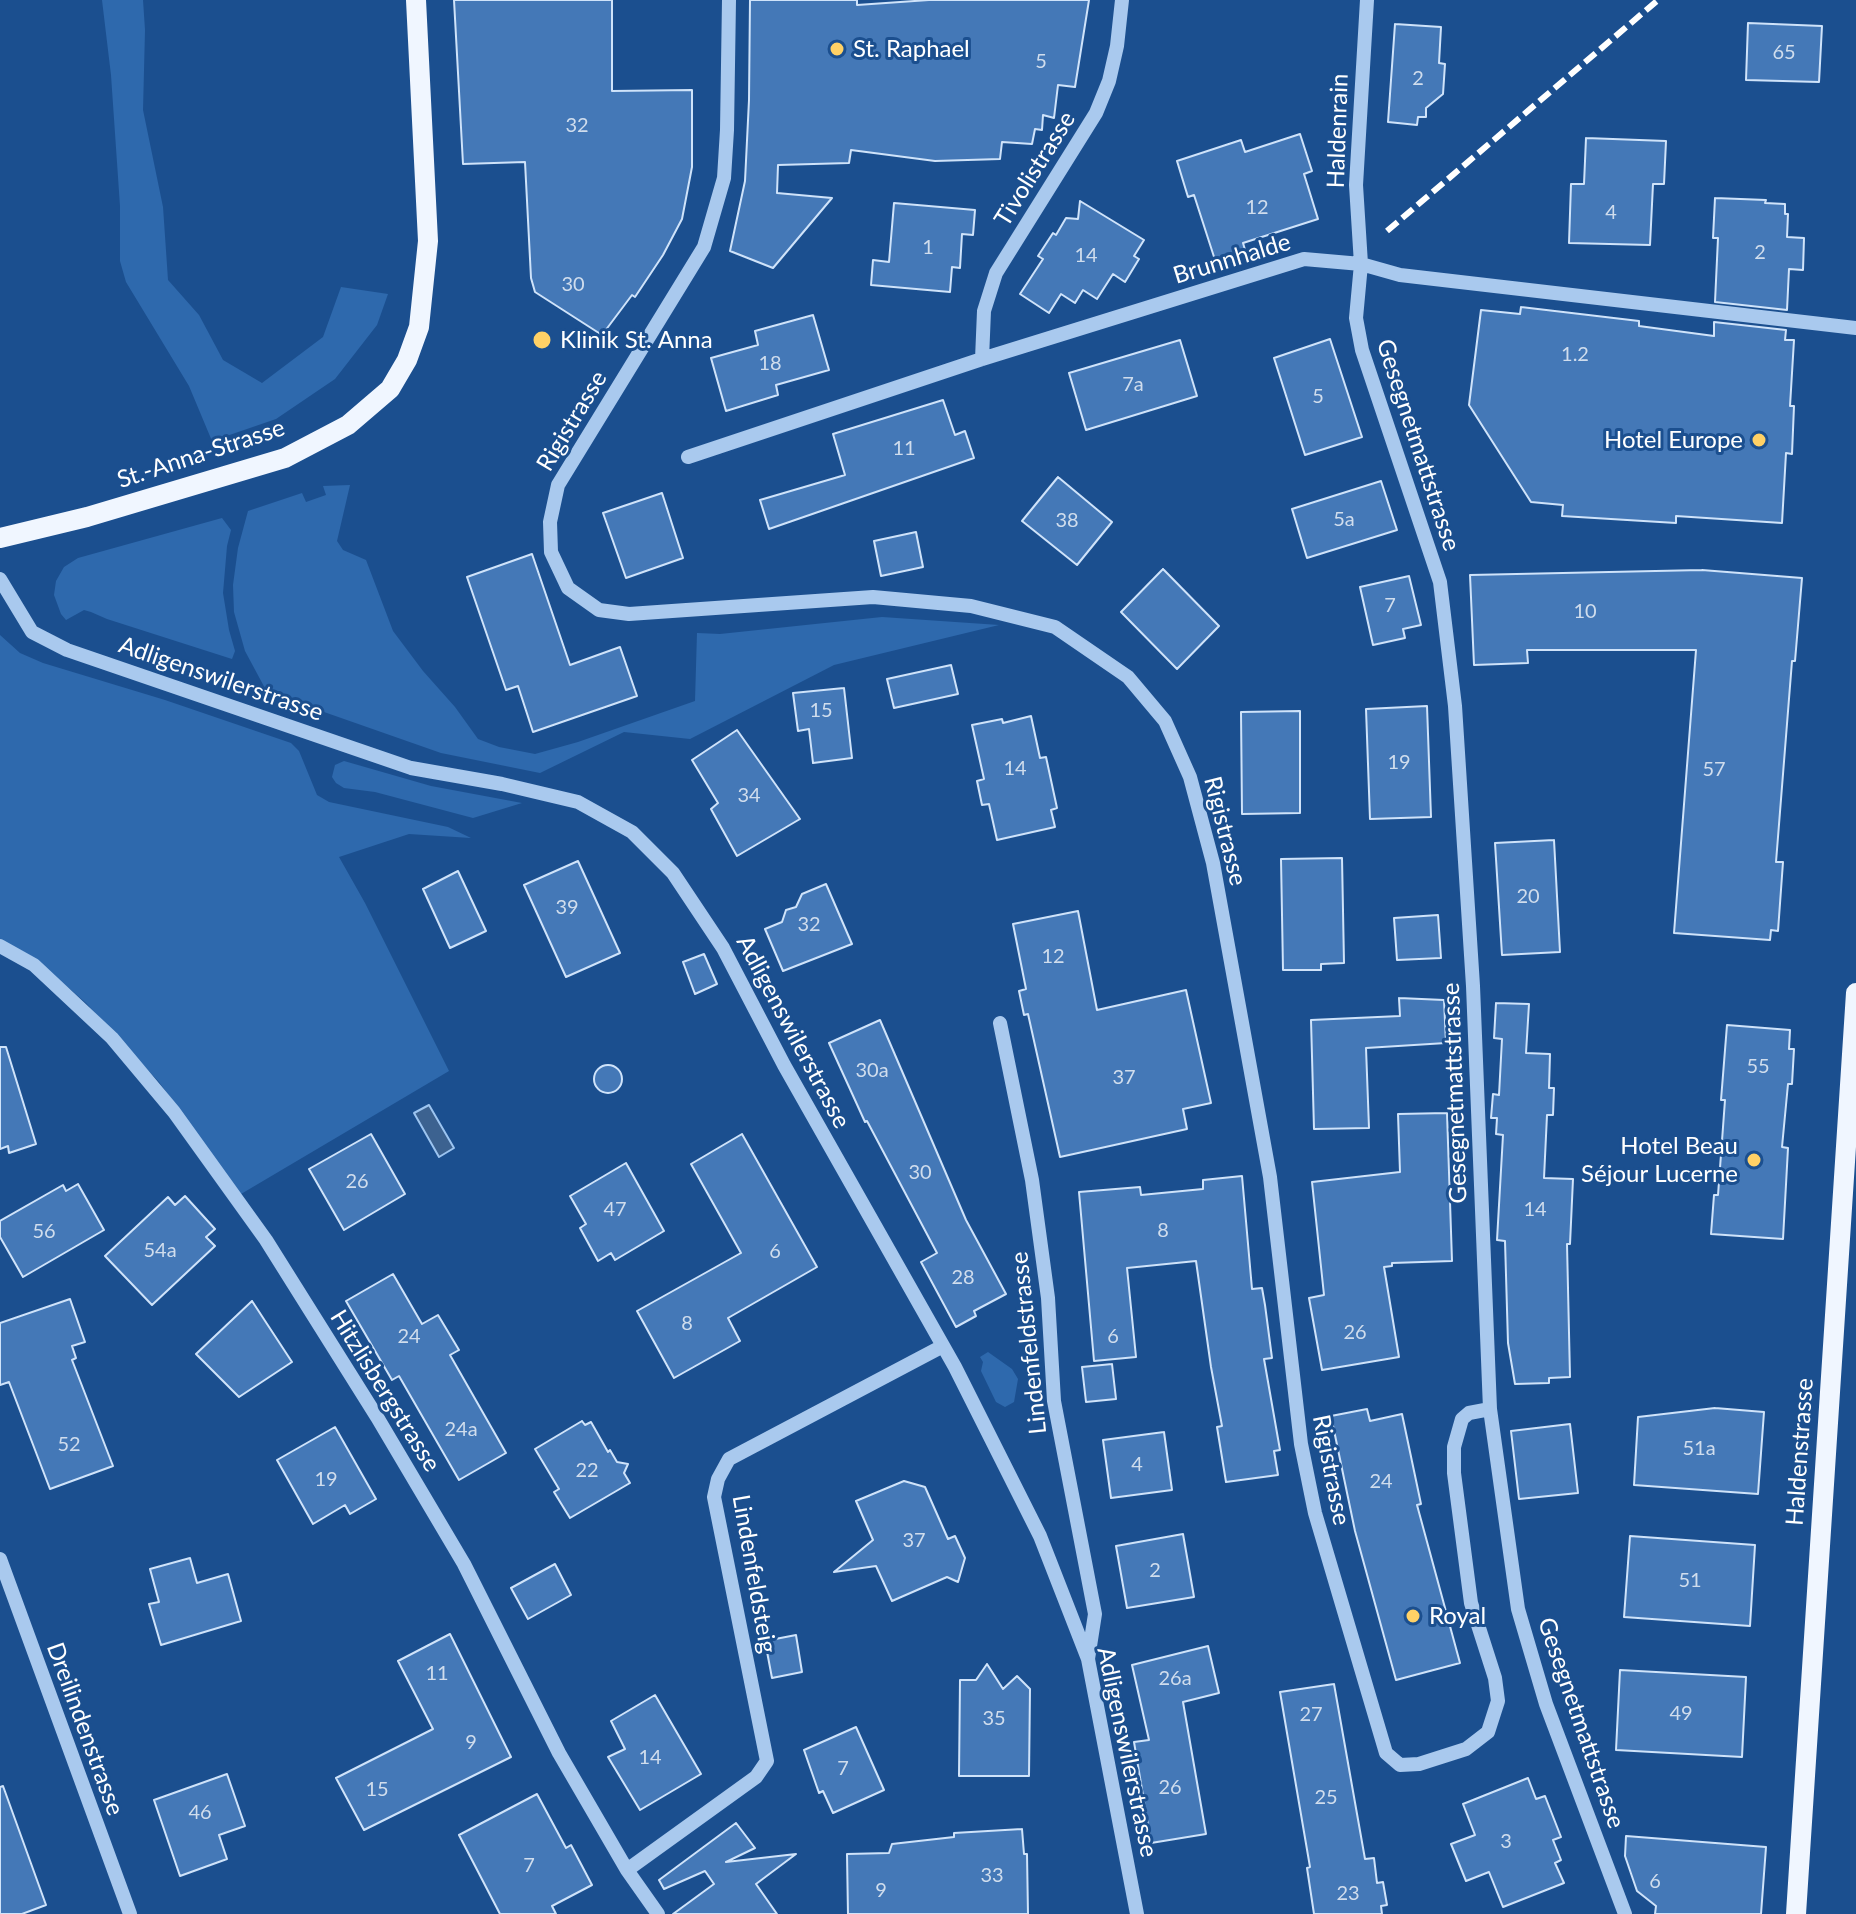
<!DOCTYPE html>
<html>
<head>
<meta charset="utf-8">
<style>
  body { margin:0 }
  canvas { display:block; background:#1b4f8f }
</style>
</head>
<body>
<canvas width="1856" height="1914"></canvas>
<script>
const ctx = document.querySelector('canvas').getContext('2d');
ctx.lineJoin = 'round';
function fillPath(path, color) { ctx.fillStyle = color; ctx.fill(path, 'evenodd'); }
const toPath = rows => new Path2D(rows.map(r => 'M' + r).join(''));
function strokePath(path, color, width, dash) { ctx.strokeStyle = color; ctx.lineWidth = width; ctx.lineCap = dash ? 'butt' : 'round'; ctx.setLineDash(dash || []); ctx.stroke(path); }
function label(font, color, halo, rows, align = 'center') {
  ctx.font = font + ' Lato,sans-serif'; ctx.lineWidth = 6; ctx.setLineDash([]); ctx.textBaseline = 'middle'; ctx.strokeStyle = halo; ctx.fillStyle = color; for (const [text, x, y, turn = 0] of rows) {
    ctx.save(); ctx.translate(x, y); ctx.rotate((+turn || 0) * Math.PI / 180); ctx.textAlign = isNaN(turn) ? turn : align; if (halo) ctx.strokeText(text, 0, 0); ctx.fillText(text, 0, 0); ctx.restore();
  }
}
fillPath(toPath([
  [102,0,143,0,145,30,143,110,163,207,168,280,199,315,223,360,262,383,323,337,341,287,388,294,377,325,335,379,276,419,212,441,189,386,126,282,120,261,120,206,111,75],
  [350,485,337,541,343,550,366,560,393,631,423,671,455,707,478,739,499,747,535,754,578,742,695,701,697,633,720,634,882,617,999,625,834,665,690,739,624,732,540,773,441,753,267,692,245,651,234,612,233,585,238,548,248,511,302,493,306,502,326,495,323,486],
  [222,518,231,530,227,546,223,593,229,630,235,651,232,659,107,619,91,612,84,610,66,620,61,614,54,595,56,581,64,567,78,558],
  [0,635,20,653,43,663,165,700,291,743,299,751,317,795,329,802,448,827,471,838,409,834,339,857,365,903,449,1071,241,1194,159,1082,86,1003,33,957,0,939],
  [344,761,431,786,522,803,473,818,375,792,344,788,336,783,332,777,335,765],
  [988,1352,1012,1369,1018,1379,1014,1402,1005,1407,996,1402,981,1371,983,1362,980,1357]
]), '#2e69ad');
const water = toPath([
  [429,1105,454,1148,439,1157,414,1113,429,1105]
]);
fillPath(water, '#3c6290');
strokePath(water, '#9cc4f0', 2);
const building = toPath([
  [454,0,612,0,612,91,692,90,692,167,682,219,663,255,635,297,632,295,602,335,535,292,531,278,525,162,463,164,454,0],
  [750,0,857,0,857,5,929,0,1089,0,1075,87,1058,85,1054,118,1043,115,1042,130,1035,129,1032,144,1002,142,1000,159,935,161,851,150,849,163,778,165,777,193,832,198,773,268,730,251,745,181,749,100,750,0],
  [1748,23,1822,26,1819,82,1746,80,1748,23],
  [1395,24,1441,27,1439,63,1445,64,1443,94,1426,108,1426,117,1418,117,1417,125,1388,122,1395,24],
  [1300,134,1312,171,1304,174,1318,219,1243,243,1246,253,1216,263,1194,195,1188,197,1177,161,1241,140,1245,152,1300,134],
  [1586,138,1666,141,1664,184,1653,184,1650,245,1569,243,1571,184,1584,184,1586,138],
  [1715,198,1766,200,1765,203,1785,204,1785,214,1788,214,1787,237,1804,238,1803,270,1789,269,1787,310,1715,302,1718,238,1713,238,1715,198],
  [1080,201,1144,240,1134,256,1139,259,1125,282,1113,274,1097,299,1083,290,1075,303,1061,294,1049,313,1020,294,1043,259,1038,256,1053,233,1056,235,1066,218,1078,219,1080,201],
  [894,203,975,210,973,235,962,234,960,268,952,267,950,292,871,285,873,260,889,262,894,203],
  [1521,307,1639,321,1639,326,1714,336,1714,322,1786,330,1785,340,1794,340,1790,406,1794,406,1792,454,1786,453,1782,523,1676,516,1676,523,1562,516,1563,505,1531,502,1469,405,1481,310,1520,314,1521,307],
  [813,315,829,370,776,385,778,395,726,411,711,358,758,345,755,331,813,315],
  [1330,339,1362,437,1305,455,1274,358,1330,339],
  [1180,340,1197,396,1086,430,1069,373,1180,340],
  [943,400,955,435,965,431,974,458,769,529,760,500,845,475,833,434,943,400],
  [1058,477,1112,522,1077,565,1022,521,1058,477],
  [1381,481,1397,530,1307,558,1292,509,1381,481],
  [662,493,683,558,626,578,603,513,662,493],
  [916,532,923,567,881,576,874,541,916,532],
  [532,554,570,665,620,647,637,696,533,732,518,686,506,690,467,577,532,554],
  [1163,569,1219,626,1177,669,1121,612,1163,569],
  [1702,570,1802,578,1795,661,1792,661,1776,862,1783,862,1778,931,1771,930,1770,940,1674,933,1696,650,1527,650,1528,663,1474,665,1470,575,1702,570],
  [1409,576,1421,625,1403,629,1405,638,1373,645,1360,587,1409,576],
  [951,665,958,694,894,708,887,679,951,665],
  [844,688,852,758,813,763,809,729,798,731,793,693,844,688],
  [1427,706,1431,817,1370,819,1366,709,1427,706],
  [1300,711,1300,813,1242,814,1241,712,1300,711],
  [1031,716,1040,758,1046,757,1057,808,1051,810,1055,827,997,840,989,804,982,805,977,781,984,779,972,725,1002,719,1003,723,1031,716],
  [737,730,800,819,737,856,711,809,718,803,692,760,737,730],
  [1554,840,1560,952,1502,955,1495,843,1554,840],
  [1342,858,1344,963,1321,964,1321,970,1283,970,1281,859,1342,858],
  [578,861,620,953,566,977,524,885,578,861],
  [458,871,486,931,450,948,423,889,458,871],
  [826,884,852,944,783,971,765,929,782,922,786,910,796,907,802,894,826,884],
  [1078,911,1097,1010,1186,990,1211,1103,1183,1109,1187,1129,1060,1157,1028,1014,1024,1015,1019,991,1026,989,1013,924,1078,911],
  [1438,915,1441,958,1397,960,1394,918,1438,915],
  [704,954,717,984,695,994,683,962,704,954],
  [1399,998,1444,1000,1446,1043,1366,1048,1369,1128,1314,1129,1311,1020,1400,1016,1399,998],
  [1496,1003,1529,1004,1526,1053,1550,1054,1549,1088,1554,1088,1553,1115,1547,1115,1544,1178,1573,1179,1570,1244,1567,1244,1570,1377,1549,1378,1549,1383,1515,1384,1508,1343,1505,1241,1497,1240,1503,1135,1496,1134,1497,1118,1491,1118,1493,1094,1499,1095,1502,1039,1494,1038,1496,1003],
  [880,1020,966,1220,1006,1294,974,1311,976,1316,956,1327,921,1262,937,1253,867,1121,865,1122,829,1043,880,1020],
  [1727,1025,1790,1030,1789,1049,1794,1049,1792,1084,1788,1084,1782,1147,1788,1148,1783,1239,1711,1234,1714,1195,1718,1195,1725,1100,1721,1100,1727,1025],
  [0,1047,6,1047,36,1144,9,1153,8,1146,0,1149,0,1047],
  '594 1079a14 14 0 1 1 28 0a14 14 0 1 1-28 0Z',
  [1447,1113,1452,1261,1392,1263,1392,1266,1384,1267,1399,1357,1322,1370,1309,1298,1324,1295,1312,1182,1400,1172,1398,1114,1447,1113],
  [371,1134,405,1194,344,1230,309,1169,371,1134],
  [742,1134,817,1267,728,1318,740,1341,674,1378,637,1311,741,1253,691,1164,742,1134],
  [626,1163,664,1231,615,1260,611,1253,598,1261,580,1228,586,1224,570,1196,626,1163],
  [1242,1176,1252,1289,1262,1288,1265,1305,1272,1358,1264,1359,1280,1450,1274,1451,1278,1475,1226,1482,1217,1427,1222,1426,1211,1367,1196,1261,1127,1268,1136,1357,1094,1361,1079,1192,1140,1187,1141,1195,1203,1189,1203,1180,1242,1176],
  [78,1184,104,1230,23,1277,0,1237,0,1221,63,1185,66,1191,78,1184],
  [185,1196,215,1229,206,1237,215,1246,152,1305,105,1256,168,1197,175,1205,185,1196],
  [393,1274,422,1324,438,1315,459,1350,450,1355,506,1453,459,1480,399,1376,392,1380,346,1301,393,1274],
  [70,1299,85,1342,72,1346,76,1358,72,1360,113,1466,50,1489,9,1382,0,1385,0,1323,70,1299],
  [252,1301,292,1362,239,1397,196,1354,252,1301],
  [1112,1364,1116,1399,1086,1402,1082,1367,1112,1364],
  [1715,1408,1764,1412,1758,1494,1634,1485,1638,1417,1715,1408],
  [1367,1409,1370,1421,1402,1414,1421,1504,1417,1505,1460,1663,1396,1680,1355,1531,1331,1416,1367,1409],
  [582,1421,585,1425,591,1422,608,1452,610,1450,617,1462,628,1464,624,1473,630,1483,570,1518,554,1492,559,1489,535,1449,582,1421],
  [1570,1424,1578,1493,1519,1499,1511,1431,1570,1424],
  [335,1427,376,1499,350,1514,345,1505,313,1524,277,1460,335,1427],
  [1164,1432,1172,1490,1111,1498,1103,1440,1164,1432],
  [904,1481,925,1487,948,1539,955,1536,965,1558,958,1582,947,1577,892,1601,876,1566,834,1572,873,1540,856,1501,904,1481],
  [1183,1534,1194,1597,1127,1608,1116,1546,1183,1534],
  [1630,1536,1755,1545,1750,1626,1624,1617,1630,1536],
  [190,1558,197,1583,228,1574,241,1621,161,1645,149,1604,159,1602,150,1569,190,1558],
  [555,1564,571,1595,528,1619,511,1588,555,1564],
  [450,1634,511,1757,364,1830,336,1778,433,1729,398,1661,450,1634],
  [796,1635,802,1672,772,1678,765,1641,796,1635],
  [1208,1646,1219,1693,1183,1702,1206,1834,1151,1843,1134,1742,1149,1740,1132,1665,1208,1646],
  [987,1664,1003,1689,1017,1676,1030,1689,1029,1776,959,1776,960,1680,976,1680,987,1664],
  [1620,1670,1746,1677,1742,1757,1616,1750,1620,1670],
  [1334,1684,1365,1859,1374,1858,1377,1883,1383,1882,1387,1905,1381,1906,1382,1914,1314,1914,1307,1868,1310,1867,1280,1692,1334,1684],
  [655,1695,701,1774,640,1810,608,1757,625,1749,611,1721,655,1695],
  [856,1727,884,1790,833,1813,823,1791,819,1793,804,1750,856,1727],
  [227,1774,245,1826,219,1835,227,1859,180,1876,154,1800,227,1774],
  [1528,1778,1536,1799,1545,1796,1561,1837,1553,1840,1561,1860,1555,1863,1564,1883,1503,1907,1489,1872,1466,1881,1451,1844,1475,1835,1463,1804,1528,1778],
  [3,1786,46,1905,22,1914,0,1914,0,1787,3,1786],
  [537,1794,566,1848,571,1845,592,1885,552,1906,556,1914,500,1914,459,1835,537,1794],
  [736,1823,755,1848,726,1862,796,1854,756,1884,777,1914,673,1914,714,1884,705,1871,664,1889,659,1880,736,1823],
  [1022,1829,1024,1854,1027,1854,1028,1914,848,1914,847,1854,889,1853,892,1844,954,1837,954,1833,1022,1829],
  [1626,1836,1766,1847,1761,1914,1655,1914,1656,1906,1637,1891,1625,1856,1626,1836]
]);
fillPath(building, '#4478b7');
strokePath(building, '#cfe3fa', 2);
strokePath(toPath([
  [729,0,727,130,724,178,704,247,558,485,550,522,551,552,568,588,599,610,629,614,873,597,971,606,1055,627,1128,677,1165,721,1190,777,1213,863,1270,1177,1301,1444,1315,1513,1386,1753,1400,1765,1419,1764,1466,1749,1488,1732,1498,1701,1495,1678,1471,1603,1454,1473,1454,1447,1462,1419,1469,1413,1490,1409],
  [1367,0,1356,185,1361,264,1356,318,1362,350,1440,582,1455,706,1473,986,1490,1409,1518,1609,1546,1704,1625,1914],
  [982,359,984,311,996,273,1096,113,1109,81,1117,46,1122,0],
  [688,457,982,359,1304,259,1361,264,1400,275,1856,328],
  [0,579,32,632,67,650,411,768,502,784,578,802,632,832,673,873,723,948,784,1065,955,1367,1040,1536,1088,1659,1137,1914],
  [0,946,34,965,112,1038,174,1112,266,1240,377,1417,464,1564,559,1753,627,1870,658,1914],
  [1000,1023,1032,1180,1048,1298,1054,1401,1095,1614,1088,1659],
  [0,1559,130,1914],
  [627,1870,756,1777,767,1761,714,1497,718,1479,729,1459,943,1346]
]), '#a9c9ee', 14);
strokePath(toPath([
  [0,538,87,517,285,458,348,425,390,389,407,360,419,327,428,241,416,0],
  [1796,1914,1856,993]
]), '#f0f6ff', 20);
strokePath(toPath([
  [1387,231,1658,0]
]), '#fff', 6, [14, 6]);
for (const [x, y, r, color] of [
  [837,49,8,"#ffd166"],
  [542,340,10,"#ffd166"],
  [1759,440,8,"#ffd166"],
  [1754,1160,8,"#ffd166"],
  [1413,1616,8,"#ffd166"]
]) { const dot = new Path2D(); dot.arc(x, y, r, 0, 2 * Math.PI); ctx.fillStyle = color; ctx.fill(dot); strokePath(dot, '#1b4f8f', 3); }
label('20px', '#d0dded', null, [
  ["65",1784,53],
  ["5",1041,62],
  ["2",1418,79],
  ["32",577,126],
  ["12",1257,208],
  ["4",1611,213],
  ["1",928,248],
  ["2",1760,253],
  ["14",1086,256],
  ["30",573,285],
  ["1.2",1575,355],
  ["18",770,364],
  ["7a",1133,385],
  ["5",1318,397],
  ["11",904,449],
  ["5a",1344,520],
  ["38",1067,521],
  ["7",1390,606],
  ["10",1585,612],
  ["15",821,711],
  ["19",1399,763],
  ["14",1015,769],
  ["57",1714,770],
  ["34",749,796],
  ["20",1528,897],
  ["39",567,908],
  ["32",809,925],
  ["12",1053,957],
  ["55",1758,1067],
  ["30a",872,1071],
  ["37",1124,1078],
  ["30",920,1173],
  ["26",357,1182],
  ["47",615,1210],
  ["14",1535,1210],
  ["8",1163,1231],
  ["56",44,1232],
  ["54a",160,1251],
  ["6",775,1252],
  ["28",963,1278],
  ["8",687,1324],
  ["26",1355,1333],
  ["24",409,1337],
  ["6",1113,1337],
  ["24a",461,1430],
  ["52",69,1445],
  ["51a",1699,1449],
  ["4",1137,1465],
  ["22",587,1471],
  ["19",326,1480],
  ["24",1381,1482],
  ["37",914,1541],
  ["2",1155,1571],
  ["51",1690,1581],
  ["11",437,1674],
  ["26a",1175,1679],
  ["49",1681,1714],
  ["27",1311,1715],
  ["35",994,1719],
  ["9",471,1743],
  ["14",650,1758],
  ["7",843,1769],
  ["26",1170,1788],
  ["15",377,1790],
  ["25",1326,1798],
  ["46",200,1813],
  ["3",1506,1842],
  ["7",529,1866],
  ["33",992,1876],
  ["6",1655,1882],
  ["9",881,1891],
  ["23",1348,1894]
]);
label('24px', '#fff', '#1b4f8f', [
  ["St. Raphael",853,49],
  ["Klinik St. Anna",560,340],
  ["Hotel Europe",1743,440,"right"],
  ["Hotel Beau",1738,1146,"right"],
  ["Séjour Lucerne",1738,1174,"right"],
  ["Royal",1429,1616]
], 'left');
label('24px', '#fff', '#1b4f8f', [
  ["Haldenrain",1338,131,-88],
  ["Tivolistrasse",1035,169,-58],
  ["Brunnhalde",1232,259,-17],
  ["Rigistrasse",572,421,-59],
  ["Gesegnetmattstrasse",1418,445,72],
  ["St.-Anna-Strasse",201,454,-18],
  ["Adligenswilerstrasse",221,679,19],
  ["Rigistrasse",1225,831,76],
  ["Adligenswilerstrasse",793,1032,62],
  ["Gesegnetmattstrasse",1455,1093,-92],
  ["Lindenfeldstrasse",1029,1343,-96],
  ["Hitzlisbergstrasse",385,1391,58],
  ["Haldenstrasse",1800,1452,-86],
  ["Rigistrasse",1331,1470,79],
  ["Lindenfeldsteig",754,1574,80],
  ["Gesegnetmattstrasse",1581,1723,71],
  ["Dreilindenstrasse",85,1729,70],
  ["Adligenswilerstrasse",1127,1752,78]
]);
</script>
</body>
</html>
